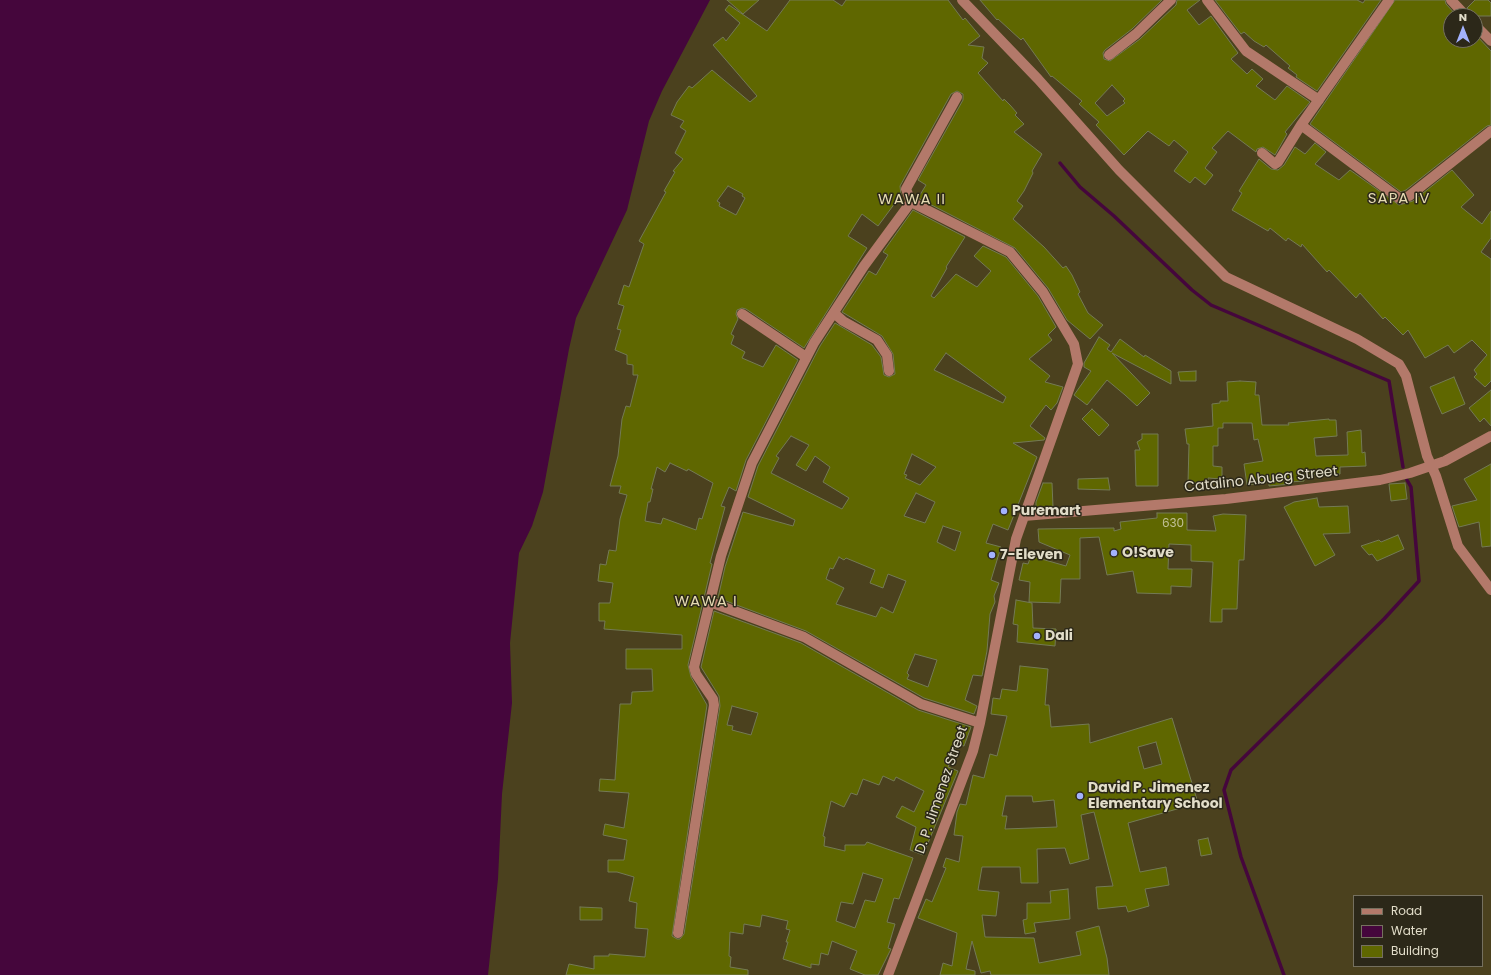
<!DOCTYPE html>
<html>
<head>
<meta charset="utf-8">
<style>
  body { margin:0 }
  #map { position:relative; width:1491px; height:975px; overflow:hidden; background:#4b411e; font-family:Poppins,sans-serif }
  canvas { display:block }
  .legend { position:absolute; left:1353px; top:895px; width:130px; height:72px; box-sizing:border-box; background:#2c2819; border:1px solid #75705f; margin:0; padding:5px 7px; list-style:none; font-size:12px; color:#e2ddc9 }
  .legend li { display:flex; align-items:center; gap:8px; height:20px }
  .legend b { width:20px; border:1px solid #75705f }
  .north { position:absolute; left:1443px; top:8px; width:40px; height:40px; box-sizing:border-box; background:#2c2819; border:1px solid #75705f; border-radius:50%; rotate:0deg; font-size:11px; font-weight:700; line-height:16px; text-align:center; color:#e2ddc9 }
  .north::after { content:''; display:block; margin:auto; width:14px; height:18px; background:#a3b2fd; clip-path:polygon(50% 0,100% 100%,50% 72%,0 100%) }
</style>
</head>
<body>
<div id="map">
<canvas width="1491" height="975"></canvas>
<ul class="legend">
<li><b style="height:5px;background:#b3796a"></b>Road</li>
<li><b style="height:11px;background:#45063c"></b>Water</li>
<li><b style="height:11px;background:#5f6700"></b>Building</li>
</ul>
<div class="north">N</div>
</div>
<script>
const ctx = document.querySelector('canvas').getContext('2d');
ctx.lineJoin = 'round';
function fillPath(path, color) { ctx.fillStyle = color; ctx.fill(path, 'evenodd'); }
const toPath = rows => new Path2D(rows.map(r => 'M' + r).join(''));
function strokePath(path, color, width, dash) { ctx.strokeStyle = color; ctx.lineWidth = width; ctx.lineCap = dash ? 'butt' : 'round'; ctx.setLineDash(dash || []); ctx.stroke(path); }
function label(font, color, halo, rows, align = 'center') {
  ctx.font = font + ' Poppins,sans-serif'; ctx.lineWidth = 3; ctx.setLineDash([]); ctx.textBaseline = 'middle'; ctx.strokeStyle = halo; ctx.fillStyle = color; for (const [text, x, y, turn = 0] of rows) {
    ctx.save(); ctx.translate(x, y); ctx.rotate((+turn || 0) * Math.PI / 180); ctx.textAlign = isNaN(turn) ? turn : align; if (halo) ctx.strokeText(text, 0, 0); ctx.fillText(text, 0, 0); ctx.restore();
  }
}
fillPath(toPath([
  [0,0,710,0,662,91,649,121,627,210,576,318,569,349,543,492,532,526,519,553,510,643,512,703,502,794,498,879,488,975,0,975]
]), '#45063c');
strokePath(toPath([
  [1060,163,1080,187,1114,216,1192,290,1211,305,1389,381,1403,467],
  [1284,975,1241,857,1224,790,1231,770,1384,619,1419,581,1411,487,1407,480]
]), '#45063c', 3.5);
const building = toPath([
  [727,0,759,0,743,14,727,0],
  [790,0,833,0,842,6,846,0,948,0,963,20,965,18,980,36,968,45,984,47,982,58,988,63,978,73,1003,101,1004,99,1010,105,1017,113,1015,115,1024,124,1014,132,1042,154,1032,171,1033,173,1024,191,1017,201,1023,206,1013,219,1044,247,1063,268,1066,266,1072,275,1080,292,1078,294,1088,313,1103,325,1090,339,1067,320,1048,288,1015,248,918,198,926,185,918,180,963,100,963,94,957,91,951,94,900,186,901,195,878,226,862,214,848,236,867,248,804,348,746,309,742,308,737,310,736,314,738,319,731,334,734,336,731,344,745,352,742,358,763,367,776,345,798,360,746,460,736,491,729,487,721,506,725,507,710,563,712,564,688,665,691,677,707,705,672,936,677,939,680,939,684,934,720,706,719,696,701,667,714,611,801,643,918,710,971,727,964,746,957,744,948,767,958,771,923,855,910,850,916,827,896,817,902,806,914,812,924,791,896,777,894,781,883,776,879,785,863,779,857,795,851,793,844,807,831,801,823,836,825,837,824,846,845,851,845,845,865,845,867,842,913,858,899,899,894,898,887,922,895,924,888,948,891,949,878,975,865,975,850,969,857,951,832,941,828,955,821,953,819,965,811,964,811,968,783,959,788,942,786,942,790,930,786,929,788,921,762,915,760,927,744,924,743,934,730,932,729,956,731,957,730,967,748,970,748,975,566,975,569,964,594,969,594,956,609,956,609,954,645,957,648,929,635,928,637,903,629,901,634,877,617,872,608,872,608,860,624,860,627,840,603,835,605,824,624,828,629,793,599,791,600,779,615,780,620,704,631,704,632,692,653,691,652,669,626,669,626,649,682,649,682,635,604,629,605,621,599,621,599,603,610,603,613,583,598,581,600,564,606,565,609,550,616,551,620,519,627,495,619,493,621,486,610,486,618,456,622,419,626,406,630,407,638,375,633,375,633,365,627,364,627,355,615,350,621,330,617,329,624,306,618,304,624,285,629,287,644,244,639,241,666,192,664,191,675,172,673,171,683,159,675,153,686,131,680,127,684,121,671,115,677,102,689,86,692,88,712,70,750,102,757,96,713,45,723,37,726,41,740,23,725,10,729,5,767,31,790,0],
  [728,186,743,194,742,196,745,198,736,215,719,206,720,203,717,201,728,186],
  [670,463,687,471,688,469,713,483,702,519,699,518,696,530,663,518,661,524,645,521,648,502,650,502,653,489,651,489,657,467,665,472,670,463],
  [732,706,758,713,751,735,732,730,733,726,727,725,732,706],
  [863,873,883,879,875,902,865,900,855,928,836,921,841,902,853,904,863,873],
  [980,0,1162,0,1132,29,1105,50,1103,53,1104,59,1110,61,1140,39,1176,5,1177,0,1200,0,1187,10,1199,25,1211,16,1238,53,1231,59,1247,74,1252,69,1263,79,1256,86,1275,100,1287,86,1310,102,1285,132,1287,134,1275,155,1263,147,1257,149,1256,152,1228,131,1212,148,1217,152,1205,168,1213,175,1205,185,1195,177,1190,183,1174,171,1188,152,1174,140,1169,146,1148,131,1124,155,1096,125,1099,122,1079,104,1082,101,1052,76,1051,77,1023,38,1021,40,998,19,997,20,980,0],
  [1112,85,1125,99,1123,101,1125,103,1107,116,1095,103,1112,85],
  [1215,0,1357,0,1363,3,1365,0,1381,0,1317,91,1296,77,1297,75,1288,68,1290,66,1266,45,1264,47,1254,41,1244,32,1241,34,1215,0],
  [1395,0,1445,0,1446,4,1457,16,1451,16,1451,40,1475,40,1476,35,1491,51,1491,125,1487,126,1406,190,1401,192,1310,124,1395,0],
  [1475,0,1488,0,1491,3,1491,16,1472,16,1467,8,1475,0],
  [1315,143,1326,152,1315,164,1339,180,1350,170,1399,205,1413,201,1452,170,1474,195,1461,207,1482,224,1491,211,1491,238,1481,252,1491,259,1491,381,1485,387,1474,377,1477,374,1474,370,1487,355,1472,340,1454,353,1448,345,1425,358,1408,330,1403,335,1385,317,1383,319,1360,293,1356,298,1329,270,1327,272,1302,244,1301,247,1288,238,1286,241,1270,228,1268,231,1232,210,1242,193,1239,191,1259,159,1271,169,1278,170,1284,165,1295,147,1305,154,1315,143],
  [913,210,965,237,946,267,947,268,931,296,934,298,956,274,977,287,991,271,974,256,983,246,1006,257,1038,296,1056,327,1048,335,1052,340,1029,359,1050,376,1045,382,1063,387,1057,403,1051,410,1046,405,1030,426,1045,438,1044,440,1013,443,1037,457,1008,530,993,524,986,543,1001,547,991,580,999,583,994,596,995,602,990,614,987,651,982,676,973,675,965,700,977,706,974,714,924,698,806,631,718,598,725,567,743,512,793,526,795,520,748,497,758,466,820,346,835,323,872,345,881,357,884,375,889,377,895,374,893,354,882,336,842,312,869,271,876,275,888,255,883,252,913,210],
  [946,353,1006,397,1003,403,934,370,946,353],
  [791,436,809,445,796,465,806,471,815,456,830,467,823,482,849,498,842,509,771,473,779,458,776,456,791,436],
  [912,454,936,467,920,485,905,478,907,475,904,474,912,454],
  [916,493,935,502,925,523,904,516,916,493],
  [943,526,961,532,955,551,937,542,943,526],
  [839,557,844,560,846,558,875,570,870,583,883,588,888,574,906,581,893,613,881,607,876,617,836,604,844,588,826,579,830,568,833,569,839,557],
  [915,654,937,660,928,687,907,679,909,675,907,673,915,654],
  [1099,337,1110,345,1107,349,1111,352,1120,339,1144,357,1145,355,1171,371,1171,384,1112,353,1150,393,1137,406,1125,395,1107,380,1087,405,1074,395,1091,371,1084,367,1084,363,1099,337],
  [1196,371,1196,381,1180,381,1178,372,1196,371],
  [1454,377,1465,404,1442,414,1430,387,1454,377],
  [1240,381,1256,382,1255,395,1259,395,1262,425,1289,425,1288,423,1329,419,1329,420,1336,420,1337,436,1314,438,1316,456,1348,455,1347,432,1361,430,1362,453,1365,452,1366,466,1340,467,1340,474,1303,475,1304,481,1290,482,1291,484,1269,486,1269,482,1247,485,1244,464,1263,461,1258,439,1254,440,1252,423,1223,423,1223,428,1218,428,1218,446,1213,446,1213,466,1222,467,1222,479,1208,478,1208,483,1188,483,1189,444,1187,444,1185,429,1213,426,1212,404,1220,403,1220,401,1228,401,1227,382,1240,381],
  [1491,390,1491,426,1484,418,1480,422,1469,408,1491,390],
  [1092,409,1109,425,1099,436,1082,419,1092,409],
  [1142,434,1158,434,1158,486,1136,486,1135,450,1140,450,1137,442,1142,439,1142,434],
  [1491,464,1491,546,1482,547,1479,522,1459,527,1452,506,1477,500,1464,479,1491,464],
  [1108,478,1110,490,1078,489,1078,479,1108,478],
  [1043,483,1052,483,1053,507,1036,508,1036,502,1043,483],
  [1405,483,1407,499,1391,501,1389,484,1405,483],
  [1317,498,1319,507,1348,506,1350,533,1323,534,1335,555,1315,566,1284,507,1294,502,1317,498],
  [1157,513,1187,513,1187,530,1216,531,1213,516,1223,514,1246,515,1244,560,1239,560,1237,609,1222,609,1222,622,1210,622,1213,562,1191,561,1191,545,1169,544,1168,569,1192,569,1191,587,1171,586,1171,594,1137,593,1133,571,1107,575,1099,537,1080,538,1080,579,1061,579,1060,603,1029,602,1030,582,1019,580,1023,563,1028,564,1031,556,1066,566,1070,555,1039,542,1038,529,1114,528,1114,531,1121,529,1120,522,1157,518,1157,513],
  [1398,535,1404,549,1377,561,1372,554,1369,555,1361,546,1379,540,1381,542,1398,535],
  [1016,600,1032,603,1033,628,1056,629,1055,646,1017,642,1018,625,1013,624,1016,600],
  [1020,666,1048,669,1045,705,1049,705,1051,727,1089,724,1090,743,1172,718,1198,803,1128,823,1140,872,1166,867,1169,885,1145,889,1149,906,1128,912,1126,906,1098,909,1096,887,1113,886,1094,812,1081,815,1089,859,1070,864,1065,848,1037,849,1038,883,1021,883,1020,867,982,867,978,890,999,892,996,916,982,915,985,937,1034,938,1039,963,1081,955,1076,932,1099,926,1107,958,1109,975,991,975,990,971,981,973,972,941,966,969,975,971,975,975,940,975,943,963,952,966,957,933,918,918,926,899,932,902,946,868,943,867,946,858,959,862,963,836,954,835,957,812,960,804,966,805,973,775,984,778,990,754,997,756,1007,716,991,714,993,698,1000,699,1002,689,1017,691,1020,666],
  [1156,742,1162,764,1144,769,1138,747,1156,742],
  [1006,796,1032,796,1033,802,1054,800,1057,827,1005,829,1007,816,1002,816,1006,796],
  [1208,838,1212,854,1201,856,1198,840,1208,838],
  [1068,889,1070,919,1034,923,1036,932,1025,934,1023,920,1027,919,1027,903,1051,903,1050,891,1068,889],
  [580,907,602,908,602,920,580,920,580,907]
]);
fillPath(building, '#5f6700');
strokePath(building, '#747a55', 1);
strokePath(toPath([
  [962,0,1038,79,1119,170,1226,277,1357,339,1399,364,1406,376,1427,456,1436,476,1458,546,1491,590],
  [1207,0,1246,51,1319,100],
  [1451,0,1466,16],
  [1475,25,1491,41],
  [1109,55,1136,34,1171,0],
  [1301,125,1400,199,1409,196,1491,131],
  [1262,153,1275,164,1278,162,1301,125,1389,0],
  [911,202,906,189,957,97],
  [834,313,843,321,877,340,887,355,889,371],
  [742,314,806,357],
  [1024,516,1226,499,1380,480,1410,473,1445,461,1491,436],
  [710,602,804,637,921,704,980,723],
  [678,933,714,705,713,699,696,674,694,667,721,556,752,463,814,343,864,266,911,202,1010,252,1043,292,1074,344,1078,364,1016,539,980,723,973,751,888,975]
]), '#b3796a', 10);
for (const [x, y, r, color] of [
  [1004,511,4,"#a3b2fd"],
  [1114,553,4,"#a3b2fd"],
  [992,555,4,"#a3b2fd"],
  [1037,636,4,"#a3b2fd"],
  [1080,796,4,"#a3b2fd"]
]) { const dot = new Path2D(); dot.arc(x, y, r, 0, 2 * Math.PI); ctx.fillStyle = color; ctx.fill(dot); strokePath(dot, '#2c2819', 1.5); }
label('12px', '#c1c097', null, [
  ["630",1173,524]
]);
label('14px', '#e2ddc9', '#2c2819', [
  ["Catalino Abueg Street",1261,480,-6],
  ["D. P. Jimenez Street",942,790,-71]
]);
label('bold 14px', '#e2ddc9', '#2c2819', [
  ["Puremart",1012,511],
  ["O!Save",1122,553],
  ["7-Eleven",1000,555],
  ["Dali",1045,636],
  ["David P. Jimenez",1088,788],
  ["Elementary School",1088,804]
], 'left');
ctx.letterSpacing = '1px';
label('15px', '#e5dab2', '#2c2819', [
  ["SAPA IV",1399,199],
  ["WAWA II",912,200],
  ["WAWA I",706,602]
]);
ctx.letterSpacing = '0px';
</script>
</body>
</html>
